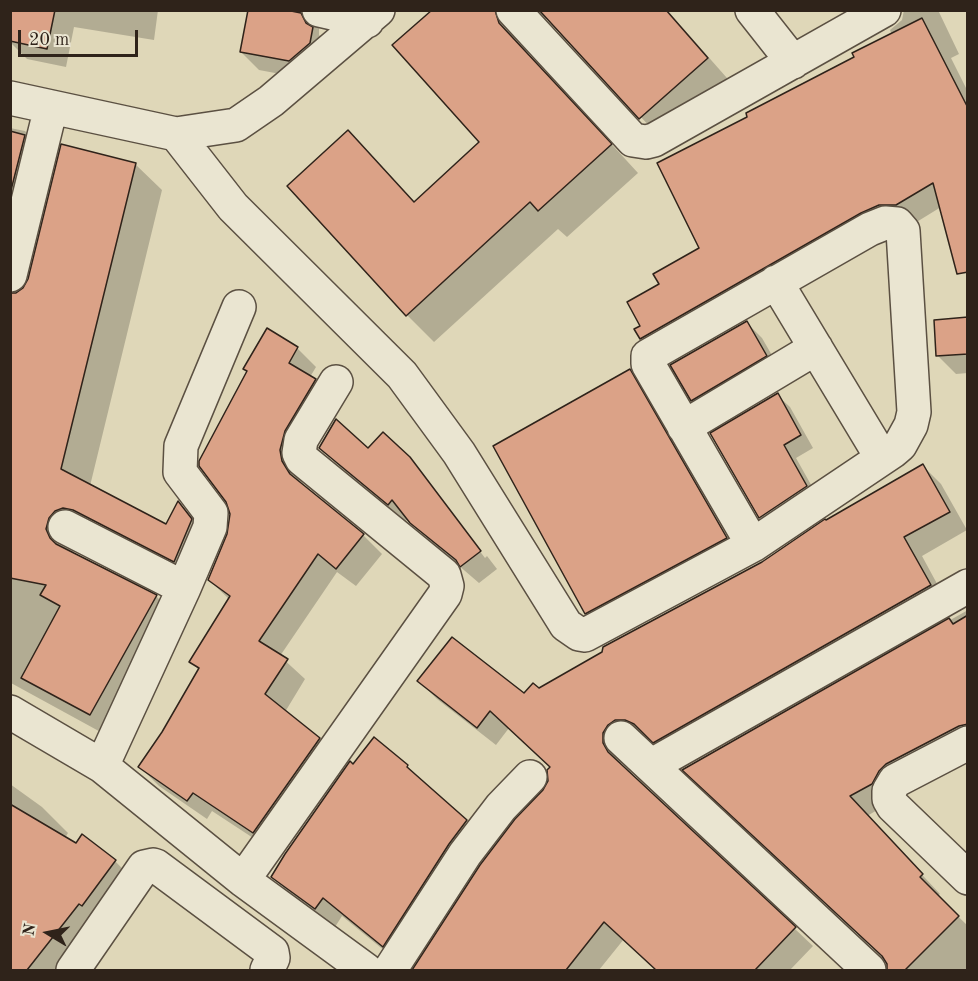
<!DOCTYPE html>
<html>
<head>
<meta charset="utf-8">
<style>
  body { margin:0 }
  #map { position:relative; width:978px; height:981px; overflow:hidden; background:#dfd7b8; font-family:"Old Standard TT",serif }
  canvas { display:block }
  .frame { position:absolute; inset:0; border:12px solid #2f231a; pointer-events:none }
  .north { position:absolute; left:18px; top:903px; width:60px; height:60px; -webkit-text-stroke:4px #eae5d1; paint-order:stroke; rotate:280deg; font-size:16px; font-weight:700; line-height:24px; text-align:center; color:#2f231a }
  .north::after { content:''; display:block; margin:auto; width:21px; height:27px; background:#2f231a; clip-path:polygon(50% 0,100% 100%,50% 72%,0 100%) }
  .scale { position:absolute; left:18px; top:30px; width:120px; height:27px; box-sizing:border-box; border:3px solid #2f231a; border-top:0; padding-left:8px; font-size:18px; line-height:21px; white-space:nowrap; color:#2f231a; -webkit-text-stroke:4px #eae5d1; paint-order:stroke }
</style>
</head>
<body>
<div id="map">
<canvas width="978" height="981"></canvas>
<div class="frame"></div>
<div class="north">N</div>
<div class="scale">20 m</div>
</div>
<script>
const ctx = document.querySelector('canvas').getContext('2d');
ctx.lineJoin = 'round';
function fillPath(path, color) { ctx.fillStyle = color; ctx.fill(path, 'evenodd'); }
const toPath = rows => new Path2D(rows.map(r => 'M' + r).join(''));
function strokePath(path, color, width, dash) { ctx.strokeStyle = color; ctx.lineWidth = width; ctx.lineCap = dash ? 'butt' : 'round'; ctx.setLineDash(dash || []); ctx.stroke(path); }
fillPath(toPath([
  [14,10,158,10,154,40,74,27,66,67,27,59,10,42,10,27],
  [249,10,331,10,319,24,319,35,330,47,307,79,259,70,241,52],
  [434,10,667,10,734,86,668,146,551,21,547,19,536,19,522,44,527,52,638,173,567,237,558,229,434,342,407,315,415,203,481,143],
  [904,10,938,10,959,54,951,58,968,92,968,243,941,207,915,223,660,356,641,338,642,327,661,284,701,249,749,117,892,35,890,30,902,20],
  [10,128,25,131,52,158,10,264],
  [135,164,162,190,90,486,167,526,179,503,205,529,201,587,75,545,73,554,156,596,182,623,117,741,11,683,10,684,10,332],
  [968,319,968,373,956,374,937,355],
  [747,323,762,338,781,371,707,415,692,400],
  [297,348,316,367,310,377,334,399,299,470,301,482,304,487,363,535,382,554,356,586,337,572,280,656,305,679,285,712,319,739,338,758,273,851,212,811,207,819,159,786,140,767,164,733,199,670,191,662,230,600,209,580,229,534,248,372,245,369],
  [630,371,653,394,749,561,609,636,586,613],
  [777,395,790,407,813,448,796,458,819,499,773,530,760,517,712,434],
  [321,448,368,450,409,458,485,558,487,556,424,474,497,569,479,583,429,540,408,518,406,521,338,465],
  [923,466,941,484,967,530,922,556,948,604,673,760,654,742,644,737,621,752,621,763,625,769,813,946,790,970,657,970,624,939,599,970,414,970,482,866,545,790,550,782,551,768,509,728,496,745,437,699,419,681,524,695,539,690,763,563],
  [968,610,968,750,891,802,867,816,940,894,937,896,968,926,968,970,889,970,888,964,885,958,685,770],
  [374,739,407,766,485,841,402,965,342,916,335,927,292,896,273,877],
  [10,784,42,807,68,833,65,838,77,845,82,836,115,861,141,888,73,970,10,970]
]), '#0003');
const building = toPath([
  [10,10,55,10,47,49,10,41,10,10],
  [248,10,286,10,301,13,306,23,313,27,310,43,289,61,240,52,248,10],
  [432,10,495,10,499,23,612,144,538,211,530,202,406,316,287,186,348,130,414,202,479,142,392,45,432,10],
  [539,10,666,10,708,58,639,119,539,10],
  [922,18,968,108,968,272,957,274,933,183,896,205,879,205,861,213,640,339,634,329,640,326,627,302,659,284,653,274,699,248,657,163,747,117,746,113,854,57,852,53,922,18],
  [10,131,25,135,10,194,10,131],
  [61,144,136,163,61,469,166,524,178,501,192,519,174,562,73,510,63,508,55,511,49,518,46,529,50,538,56,544,157,595,90,715,21,678,60,606,40,595,46,585,10,578,10,293,16,293,23,288,28,279,61,144],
  [968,317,968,354,936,356,934,320,968,317],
  [747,321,767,356,691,401,670,365,747,321],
  [267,328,298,347,289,363,316,379,285,431,280,450,282,461,290,474,364,534,336,569,318,554,259,641,288,659,265,694,320,738,253,833,193,793,187,801,138,767,162,732,199,668,189,662,230,596,208,580,227,534,230,514,226,502,199,466,199,461,247,371,243,369,267,328],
  [630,369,727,538,585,614,493,446,630,369],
  [778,393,801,435,784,445,807,486,759,518,710,433,778,393],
  [336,419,368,448,383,432,410,457,481,551,460,567,456,560,410,523,392,500,388,505,319,448,336,419],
  [923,464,950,512,904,537,931,585,653,743,634,724,625,720,615,720,608,725,603,733,603,743,608,752,796,927,755,970,656,970,604,922,566,970,412,970,480,865,515,819,543,790,548,781,547,770,550,767,490,711,477,728,417,681,452,637,524,693,533,683,539,688,602,652,603,647,762,562,825,519,826,520,923,464],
  [968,615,968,724,959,726,886,764,879,771,872,784,850,796,923,874,920,877,959,916,905,970,887,970,887,964,882,956,682,770,949,618,953,624,968,615],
  [374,737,408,765,407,767,467,820,449,844,383,947,323,898,315,909,271,877,285,854,350,761,353,764,374,737],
  [10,804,76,843,82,834,116,860,82,906,79,904,27,970,10,970,10,804]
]);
fillPath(building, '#dba287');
strokePath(building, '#2f231a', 1.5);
const street = toPath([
  [319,10,367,21],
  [513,10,633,140,646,142,654,140,884,10],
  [752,10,793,62],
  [10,98,176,134,236,125,271,101,378,10],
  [176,134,233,207,402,375,459,453,566,625,579,634,585,635,753,545,893,451,900,445,911,425,914,412,903,231,897,224,885,223,870,229,648,356,648,364,753,545],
  [10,275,51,107],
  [776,282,882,458],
  [684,427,816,348],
  [65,527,184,588],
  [10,712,102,766,243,880,366,970],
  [621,738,869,970],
  [968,743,895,781,889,791,889,799,893,806,968,878],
  [652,765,968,586],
  [102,766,184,588,210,527,211,513,180,472,181,446,239,307],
  [243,880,445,594,447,586,444,575,302,459,299,453,301,440,336,382],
  [73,970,144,867,153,865,156,866,272,952,273,958,267,970],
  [390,970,465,854,501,807,530,777]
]);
strokePath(street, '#5b5042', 36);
strokePath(street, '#eae5d1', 33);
</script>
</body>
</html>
